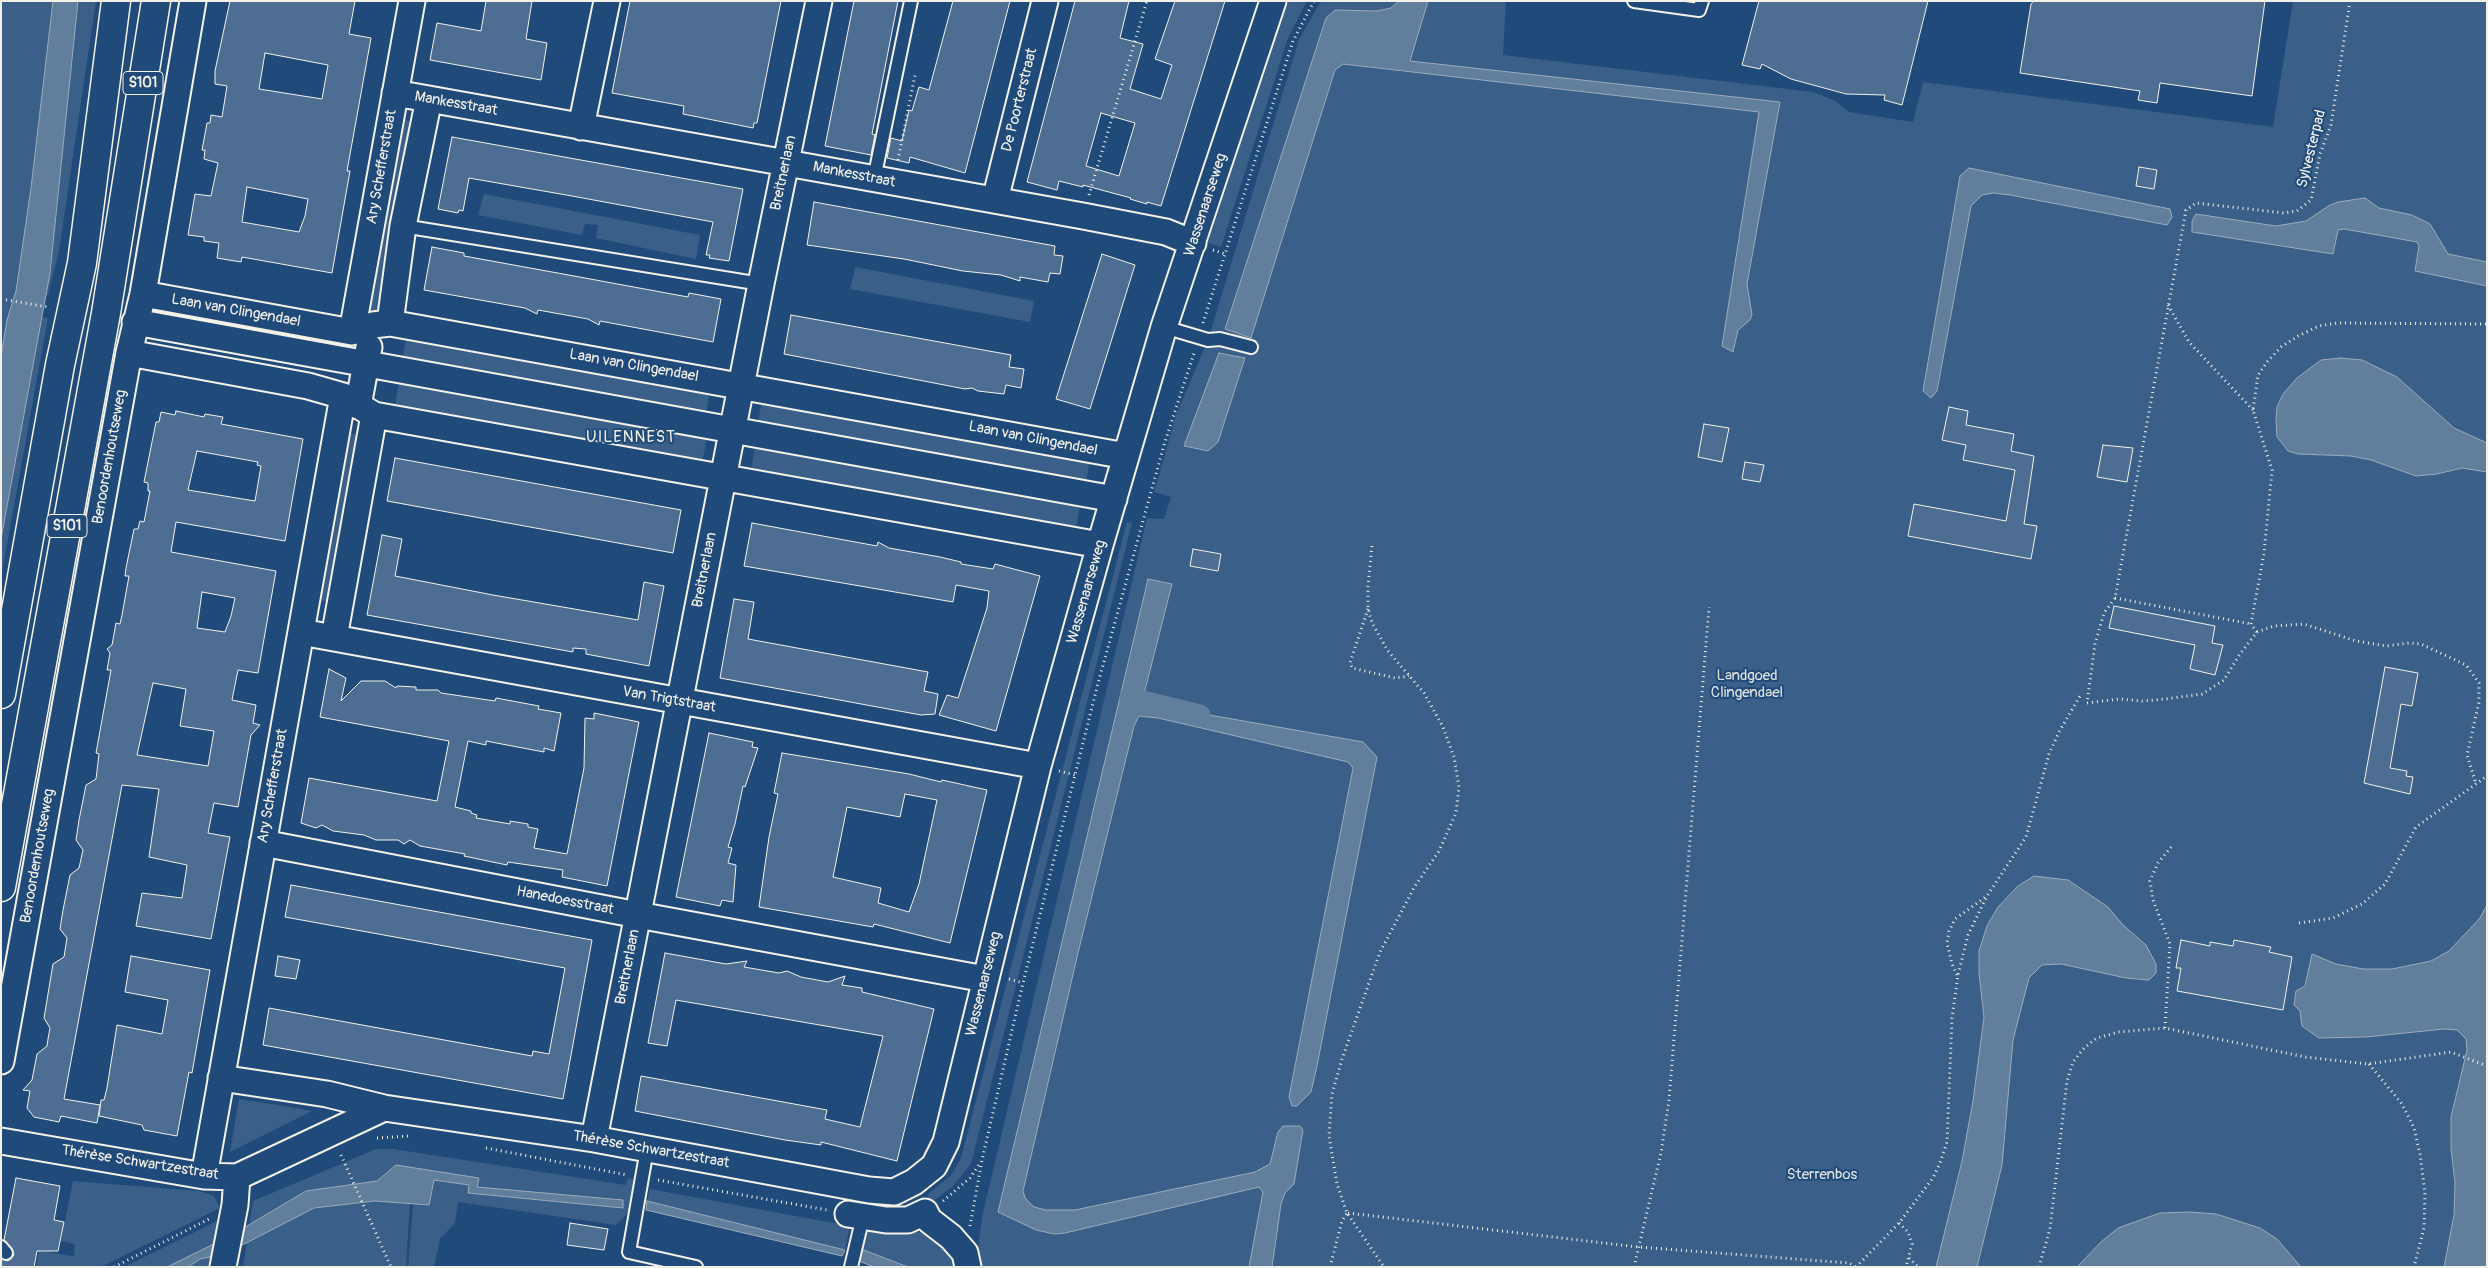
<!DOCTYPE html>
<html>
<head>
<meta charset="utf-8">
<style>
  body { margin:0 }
  #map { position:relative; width:2488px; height:1268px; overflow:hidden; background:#1f4a7a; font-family:Pangolin,sans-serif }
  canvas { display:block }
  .frame { position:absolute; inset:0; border:2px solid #f4f1e8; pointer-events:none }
</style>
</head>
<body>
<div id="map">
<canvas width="2488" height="1268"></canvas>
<div class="frame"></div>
</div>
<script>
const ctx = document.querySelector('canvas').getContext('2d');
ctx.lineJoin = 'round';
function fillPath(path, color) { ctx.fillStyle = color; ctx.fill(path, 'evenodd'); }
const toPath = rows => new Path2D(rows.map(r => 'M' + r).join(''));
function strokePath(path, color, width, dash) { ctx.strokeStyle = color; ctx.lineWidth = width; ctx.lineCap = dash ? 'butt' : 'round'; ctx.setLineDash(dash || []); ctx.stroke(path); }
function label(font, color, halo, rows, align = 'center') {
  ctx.font = font + ' Pangolin,sans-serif'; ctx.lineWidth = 4; ctx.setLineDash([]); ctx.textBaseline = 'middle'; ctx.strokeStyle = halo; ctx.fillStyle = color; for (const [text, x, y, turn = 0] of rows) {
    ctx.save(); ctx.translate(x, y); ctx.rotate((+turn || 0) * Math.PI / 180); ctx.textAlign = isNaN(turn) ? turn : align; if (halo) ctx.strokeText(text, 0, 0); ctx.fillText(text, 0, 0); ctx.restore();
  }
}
fillPath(toPath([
  [1,1,65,1,39,175,1,374],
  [78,1,96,1,59,251,48,295,45,296,50,273],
  [1287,1,1307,1,1288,38,1221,247,1208,243],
  [1321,1,1399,1,1391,8,1377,11,1335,10,1326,18,1226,329,1283,237,1335,70,1343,64,1406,72,1428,1,1506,1,1503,55,1813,92,1834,100,1849,112,1913,122,1923,82,2273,127,2293,1,2487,1,2487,1267,976,1267,982,1217,1147,518,1164,519,1171,497,1154,492,1176,415,1208,340,1299,39],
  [1244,358,1218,442,1208,451,1184,447],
  [405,120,419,123,382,311,367,309],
  [484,194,700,235,696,259,596,238,598,225,585,224,582,235,478,215],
  [855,267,1034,301,1030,322,850,289],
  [41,317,48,318,1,578,1,539],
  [408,331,711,385,706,414,402,360],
  [399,382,707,439,701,467,394,411],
  [763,393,1091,453,1086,483,758,423],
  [344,433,359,435,331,602,313,599],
  [755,446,1080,505,1075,534,750,476],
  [1127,522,1132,523,971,1164,952,1187,931,1203,927,1195,951,1175,961,1158],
  [239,1099,291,1107,312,1111,230,1152],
  [376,1149,393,1149,626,1185,628,1178,637,1180,629,1212,616,1225,458,1202,455,1223,440,1239,434,1267,408,1267,413,1204,429,1205,433,1180,469,1185,469,1193,622,1208,477,1187,478,1178,396,1165,377,1181,306,1191,249,1225,253,1201],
  [73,1181,199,1191,214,1196,220,1208,101,1267,36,1267,39,1251,74,1256,75,1244,61,1241],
  [650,1189,850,1226,845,1250,647,1201],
  [375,1201,410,1204,406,1267,243,1267,247,1242,270,1229,314,1208],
  [219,1220,224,1239,167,1267,124,1267],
  [867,1222,948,1238,960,1267,908,1267,861,1249],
  [212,1256,210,1267,188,1267,200,1259]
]), '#3a5f88');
const water = toPath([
  [53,1,78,1,50,273,1,539,1,356,7,320,16,291,31,188,53,1],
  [1399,1,1428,1,1410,61,1780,102,1747,284,1752,315,1750,320,1738,330,1733,352,1722,346,1759,112,1343,64,1335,70,1251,338,1225,329,1326,18,1335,10,1377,11,1391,8,1399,1],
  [1969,168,2170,209,2172,217,2167,225,2010,195,1993,193,1982,195,1971,206,1937,391,1931,398,1923,391,1960,176,1969,168],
  [2365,198,2379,208,2412,215,2430,224,2448,254,2487,262,2487,286,2415,271,2419,246,2417,242,2344,229,2338,230,2333,254,2192,232,2192,221,2196,214,2276,226,2306,221,2330,205,2338,202,2365,198],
  [1219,353,1245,358,1218,442,1208,451,1184,446,1219,353],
  [2341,358,2362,360,2397,377,2454,428,2487,443,2487,472,2462,468,2437,474,2416,476,2371,460,2351,456,2298,454,2288,451,2277,437,2276,420,2277,407,2283,394,2297,378,2321,360,2341,358],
  [1148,579,1172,584,1143,698,1147,704,1363,742,1377,757,1317,1066,1311,1092,1297,1106,1292,1106,1289,1097,1353,768,1348,762,1158,718,1139,716,1134,726,1078,953,1023,1191,1025,1198,1034,1207,1046,1210,1075,1210,1255,1172,1270,1164,1278,1132,1283,1126,1300,1126,1303,1130,1294,1184,1285,1193,1281,1204,1272,1267,1249,1267,1263,1192,1259,1187,1065,1233,1054,1234,1036,1230,998,1212,1148,579],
  [2034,876,2068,880,2108,907,2123,925,2146,945,2156,964,2156,973,2149,980,2126,978,2061,964,2042,965,2029,978,2013,1040,2002,1165,1977,1267,1936,1267,1962,1161,1973,1101,1984,1017,1979,973,1979,951,1987,926,1998,907,2018,886,2034,876],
  [2487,905,2487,1267,2444,1267,2454,1215,2455,1183,2451,1149,2451,1117,2467,1050,2466,1039,2457,1030,2444,1029,2366,1037,2319,1038,2302,1026,2300,1011,2294,1005,2296,991,2305,986,2312,954,2336,964,2363,969,2392,969,2431,961,2449,951,2480,918,2487,905],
  [396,1165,479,1178,477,1187,623,1200,623,1208,468,1193,469,1185,434,1180,429,1205,375,1201,314,1208,225,1254,200,1259,188,1267,167,1267,230,1236,306,1191,377,1181,396,1165],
  [647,1201,845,1250,842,1256,646,1210,647,1201],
  [2190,1212,2216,1214,2260,1228,2277,1239,2301,1267,2077,1267,2101,1242,2118,1228,2160,1213,2190,1212],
  [861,1249,908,1267,874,1267,859,1261,861,1249]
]);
fillPath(water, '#627e9d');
strokePath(water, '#9cacbb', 1);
strokePath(toPath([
  [1130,698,1200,715]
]), '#627e9d', 21);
const building = toPath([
  [230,1,355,1,349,34,371,38,347,171,350,171,332,273,242,257,241,262,217,258,219,243,204,241,204,237,188,235,195,194,211,196,218,163,204,159,205,150,202,150,207,123,210,123,211,115,222,117,227,86,215,84,215,71,230,1],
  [265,53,328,65,322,99,259,89,265,53],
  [247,187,308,199,305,216,299,232,242,222,247,187],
  [486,1,532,1,526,39,547,43,541,80,430,60,437,23,481,31,486,1],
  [630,1,781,1,757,123,754,123,753,128,683,114,684,106,612,93,630,1],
  [854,1,898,1,872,134,875,135,871,155,825,146,854,1],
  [953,1,1010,1,965,173,910,157,909,163,887,158,891,138,902,141,909,110,912,111,919,87,929,90,953,1],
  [1075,1,1129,1,1120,38,1143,44,1130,89,1161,99,1172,65,1155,59,1175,1,1225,1,1161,206,1147,202,1147,204,1130,199,1131,198,1083,185,1083,187,1059,181,1057,190,1027,182,1075,1],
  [1101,113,1135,123,1119,176,1086,166,1101,113],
  [1759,1,1928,1,1902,105,1884,100,1885,95,1846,94,1791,79,1762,64,1760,69,1742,65,1759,1],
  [2034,1,2265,1,2252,96,2160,83,2157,103,2138,100,2140,91,2020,73,2031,4,2034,1],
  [452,137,743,189,729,261,709,258,710,255,706,255,713,222,572,196,469,178,463,211,459,210,458,213,438,209,452,137],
  [2139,167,2157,170,2154,189,2136,186,2139,167],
  [814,202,1055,246,1054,255,1063,256,1060,274,1050,273,1048,282,1020,277,1020,281,1001,275,963,271,904,259,807,245,814,202],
  [432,247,464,253,464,256,574,276,688,297,689,293,721,299,713,342,600,321,599,325,588,319,538,310,537,314,525,308,424,290,432,247],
  [1102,254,1135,265,1090,409,1056,399,1102,254],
  [791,315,1011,355,1009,367,1024,369,1021,388,1006,385,1004,394,978,391,972,388,965,389,784,354,791,315],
  [1949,407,1968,411,1966,425,2014,434,2011,451,2034,456,2024,524,2037,526,2031,559,1908,536,1914,504,2006,521,2015,470,1963,460,1966,445,1942,440,1949,407],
  [176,411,204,417,205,414,223,417,221,424,303,439,285,541,176,522,171,552,276,571,258,673,238,670,232,700,256,705,253,723,260,725,251,735,238,807,214,803,208,833,230,837,211,939,136,926,142,893,182,898,187,865,149,857,159,789,122,785,64,1099,100,1105,97,1123,61,1116,59,1122,34,1117,27,1108,30,1091,23,1090,32,1080,37,1054,47,1046,48,1039,50,1028,44,1018,53,964,64,957,67,938,60,929,63,910,70,875,79,868,83,850,76,840,79,820,86,785,96,779,99,754,96,753,111,670,107,670,110,653,107,649,112,645,116,623,120,624,122,615,129,576,125,576,126,568,134,529,138,529,140,521,144,522,150,491,148,491,148,483,144,482,156,422,159,422,161,412,175,415,176,411],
  [197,451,258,462,257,465,261,466,255,501,188,490,197,451],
  [202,592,235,598,231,616,225,632,197,628,202,592],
  [153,683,186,689,180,726,214,731,208,766,137,755,153,683],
  [1704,424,1729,428,1722,462,1698,457,1704,424],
  [2103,445,2133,448,2127,482,2097,477,2103,445],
  [395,458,681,510,673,553,387,501,395,458],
  [1745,462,1764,465,1760,482,1742,479,1745,462],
  [752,523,877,546,878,542,889,548,940,557,961,562,961,564,993,569,995,564,1040,576,996,731,939,715,947,695,958,698,987,608,989,591,956,585,953,602,744,566,752,523],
  [382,535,402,539,395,576,493,595,638,620,644,582,664,586,649,666,586,654,586,649,573,648,573,652,367,615,382,535],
  [1193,549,1221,554,1218,571,1190,566,1193,549],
  [734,599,754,602,748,639,928,672,924,691,938,694,935,714,921,715,720,678,734,599],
  [2114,606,2215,626,2212,643,2223,645,2215,675,2190,669,2195,645,2109,628,2114,606],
  [2385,667,2418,673,2412,706,2401,704,2390,768,2407,771,2406,776,2413,777,2410,794,2364,783,2385,667],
  [329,669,346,678,341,701,361,681,385,681,396,688,397,686,416,687,416,690,438,690,441,693,495,701,496,698,539,706,538,709,561,713,554,751,544,748,544,752,486,741,486,745,468,741,455,807,471,811,471,813,477,815,476,818,510,824,510,821,528,824,528,827,538,829,534,848,567,854,584,768,585,718,594,719,594,713,639,722,607,886,562,877,563,870,508,862,507,865,464,856,465,854,420,846,410,840,404,844,398,840,376,840,364,835,333,831,322,825,316,828,301,823,309,778,437,801,449,741,320,717,329,669],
  [709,733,753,742,752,747,758,748,745,787,743,786,735,824,728,847,732,848,728,863,736,865,733,902,722,900,720,906,676,897,709,733],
  [782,753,909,774,941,782,942,780,987,790,950,943,874,924,873,927,759,907,769,837,778,794,774,793,782,753],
  [905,794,937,800,919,884,909,912,878,903,881,888,833,877,847,807,900,817,905,794],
  [291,885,592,940,563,1099,263,1045,269,1008,532,1056,533,1051,549,1054,565,968,285,917,291,885],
  [2181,940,2210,946,2210,942,2233,946,2234,940,2271,947,2269,952,2292,957,2283,1010,2177,991,2181,968,2176,968,2181,940],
  [665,953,726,964,747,961,744,967,779,973,787,971,801,977,828,982,845,976,842,985,862,988,862,992,934,1009,897,1161,821,1142,821,1145,785,1140,635,1111,641,1076,827,1110,825,1119,860,1127,883,1036,676,1000,667,1046,648,1043,665,953],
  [131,956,210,970,192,1073,189,1072,177,1136,144,1130,142,1125,99,1116,101,1100,104,1100,107,1088,117,1025,162,1034,168,1000,125,992,131,956],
  [278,956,300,960,296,979,275,976,278,956],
  [16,1178,60,1186,54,1220,64,1222,58,1251,37,1251,34,1267,1,1267,1,1259,8,1261,14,1255,12,1248,4,1240,16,1178],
  [570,1223,608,1229,604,1250,567,1245,570,1223]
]);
fillPath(building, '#4d6e92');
strokePath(building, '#f4f1e8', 1);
const lane = toPath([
  [1634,1,1699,10,1702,1],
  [874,179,911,1],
  [403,226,761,284],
  [1164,327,1208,340,1220,339,1251,347],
  [647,1149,629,1252,696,1267],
  [1,1247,6,1253],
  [851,1267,864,1212]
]);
const street = toPath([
  [395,93,1083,216,1166,232,1193,243],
  [581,127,607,1],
  [995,200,1045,1],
  [143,294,352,332,373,325,390,323,1126,456],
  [135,322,1114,499],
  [390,323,403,226,429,99],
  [352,332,412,1],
  [129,353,308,386,343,396,374,415,1100,545],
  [358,406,369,347],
  [301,632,1038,766],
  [334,638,374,415],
  [263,843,638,915,985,979],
  [1,1061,129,353,143,294,193,1],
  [221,1078,327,1094,384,1108,594,1139,869,1190,894,1192,914,1182,934,1166,946,1142,1038,766,1100,545,1164,327,1273,1],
  [594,1139,761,284,819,1],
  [1,1141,204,1176,237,1177,384,1108],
  [204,1176,343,396],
  [848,1214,886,1220,908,1220,925,1212,929,1220,951,1237,965,1253,968,1267],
  [223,1267,235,1205,237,1177]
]);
const primary = toPath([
  [1,694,60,365,82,263,116,1],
  [1,887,106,313,156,1]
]);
strokePath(lane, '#f4f1e8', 16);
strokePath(street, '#f4f1e8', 29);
strokePath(primary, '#f4f1e8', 31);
strokePath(toPath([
  [2350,1,2331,125,2320,154,2311,200,2297,211,2284,213,2196,203,2186,210,2115,598,2104,613,2095,644,2087,703,2119,699,2142,701,2165,699,2202,694,2224,680,2240,654,2257,632,2274,626,2304,624,2356,641,2386,646,2409,643,2421,644,2466,665,2479,683,2479,702,2467,755,2476,784],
  [898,160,915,75],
  [1089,195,1147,1],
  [1213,250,1225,254],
  [1,299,48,307],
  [2168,305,2189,342,2253,410],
  [1203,323,1293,41,1314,1],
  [1372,546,1368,586,1368,608,1372,623,1388,651,1424,693,1443,727,1454,757,1459,787,1456,813,1439,851,1415,886,1380,952,1342,1059,1332,1094,1329,1136,1337,1184,1347,1213,1384,1267],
  [2115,598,2251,624],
  [1368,609,1350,663,1352,668,1395,678,1409,676],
  [2257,632,2251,624,2264,553,2272,470,2253,410,2258,375,2267,362,2281,347,2298,336,2319,326,2338,323,2487,324],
  [1059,771,1075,775],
  [2299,923,2333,918,2362,904,2385,884,2416,827,2487,776],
  [1957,975,1952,964,1947,943,1949,931,1955,919,1987,896],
  [1009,979,1023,983],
  [2165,1028,2170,944,2153,900,2150,881,2158,863,2172,846],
  [2369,1064,2402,1104,2414,1128,2420,1154,2425,1193,2424,1228,2414,1267],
  [377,1138,408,1136],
  [486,1148,627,1175],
  [341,1155,391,1267],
  [658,1180,827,1210],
  [943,1201,970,1178,980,1163],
  [1348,1213,1638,1247,1849,1263,1856,1267],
  [1899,1223,1908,1232,1912,1244,1906,1267],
  [970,1226,982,1160,1023,983,1097,687,1164,445,1194,353],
  [1909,1258,1918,1267],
  [114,1267,209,1219],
  [1330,1267,1342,1221,1347,1213],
  [1634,1267,1661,1153,1669,1100,1709,607],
  [1856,1267,1899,1223,1933,1178,1940,1163,1947,1142,1952,1018,1958,975,1968,935,1987,896,2026,837,2049,754,2059,732,2080,696],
  [2039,1267,2050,1229,2067,1081,2073,1062,2084,1048,2097,1038,2119,1032,2165,1028,2305,1057,2368,1064,2451,1052,2487,1066]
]), '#f4f1e8', 3, [1, 4]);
strokePath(lane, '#1f4a7a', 12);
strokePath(street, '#1f4a7a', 25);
strokePath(primary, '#1f4a7a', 28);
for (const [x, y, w] of [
  [143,83,40],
  [67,526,40]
]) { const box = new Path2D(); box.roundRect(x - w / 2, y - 11.5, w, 23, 4); ctx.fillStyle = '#1f4a7a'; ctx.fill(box); strokePath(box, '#f4f1e8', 1); }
label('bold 14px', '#f4f1e8', null, [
  ["S101",143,83],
  ["S101",67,526]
]);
label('15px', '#f4f1e8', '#1f4a7a', [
  ["De Poorterstraat",1020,100,-76],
  ["Mankesstraat",456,104,10],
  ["Sylvesterpad",2312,149,-76],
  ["Ary Schefferstraat",382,167,-80],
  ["Breitnerlaan",784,173,-78],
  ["Mankesstraat",854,175,11],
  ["Wassenaarseweg",1206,205,-72],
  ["Laan van Clingendael",236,311,10],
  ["Laan van Clingendael",634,366,10],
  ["Laan van Clingendael",1033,439,11],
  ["Benoordenhoutseweg",110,457,-80],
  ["Breitnerlaan",705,570,-79],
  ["Wassenaarseweg",1087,592,-74],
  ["Van Trigtstraat",669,700,10],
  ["Ary Schefferstraat",273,786,-80],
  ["Benoordenhoutseweg",38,856,-80],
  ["Hanedoesstraat",565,901,11],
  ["Breitnerlaan",628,967,-79],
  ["Wassenaarseweg",984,984,-76],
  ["Thérèse Schwartzestraat",651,1150,10],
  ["Thérèse Schwartzestraat",140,1163,9]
]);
label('15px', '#e1e2de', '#1f4a7a', [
  ["Landgoed",1747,676],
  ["Clingendael",1747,693],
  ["Sterrenbos",1822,1175]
]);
ctx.letterSpacing = '1px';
label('16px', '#f4f1e8', '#1f4a7a', [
  ["UILENNEST",631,438]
]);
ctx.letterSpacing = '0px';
</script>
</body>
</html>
